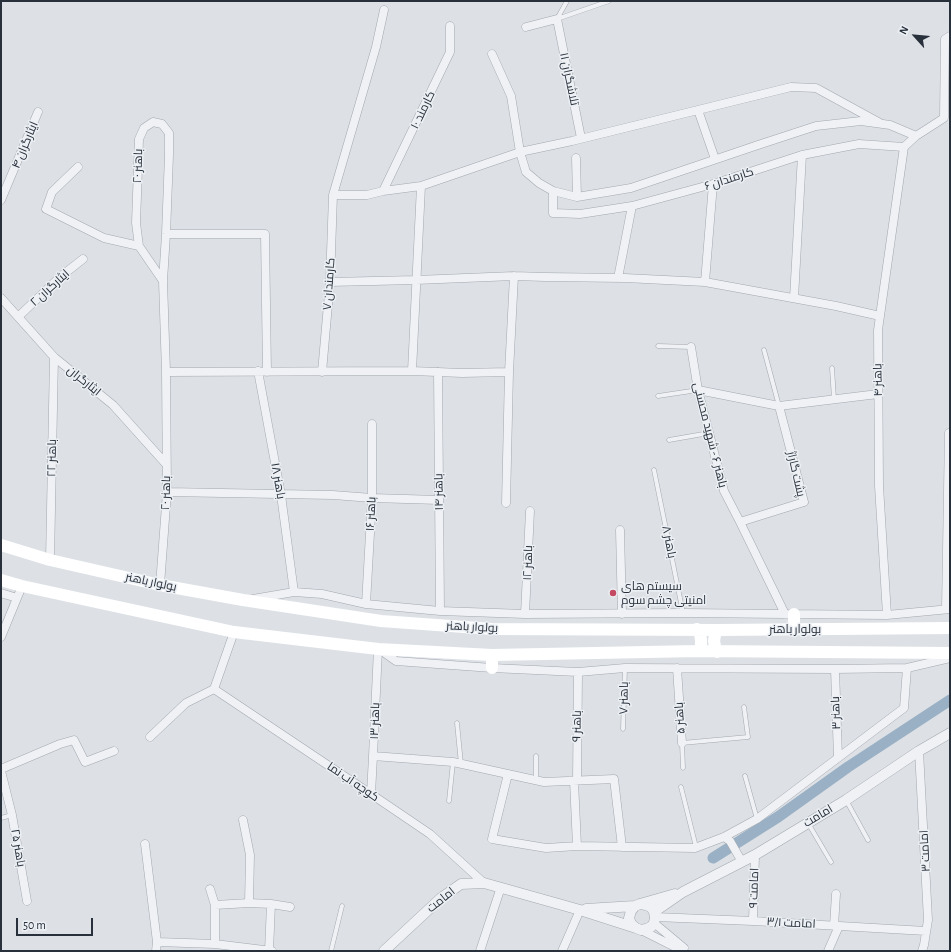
<!DOCTYPE html>
<html>
<head>
<meta charset="utf-8">
<style>
  body { margin:0 }
  #map { position:relative; width:951px; height:952px; overflow:hidden; background:#dde1e6; font-family:"Alegreya Sans",sans-serif }
  canvas { display:block }
  .frame { position:absolute; inset:0; border:2px solid #28303b; pointer-events:none }
  .north { position:absolute; left:895px; top:16px; width:40px; height:40px; -webkit-text-stroke:3px #ecf0f4; paint-order:stroke; rotate:297deg; font-size:11px; font-weight:700; line-height:16px; text-align:center; color:#28303b }
  .north::after { content:''; display:block; margin:auto; width:14px; height:18px; background:#28303b; clip-path:polygon(50% 0,100% 100%,50% 72%,0 100%) }
  .scale { position:absolute; left:16px; top:918px; width:77px; height:18px; box-sizing:border-box; border:2px solid #28303b; border-top:0; padding-left:5px; font-size:12px; line-height:14px; white-space:nowrap; color:#28303b; -webkit-text-stroke:3px #ecf0f4; paint-order:stroke }
</style>
</head>
<body>
<div id="map">
<canvas width="951" height="952"></canvas>
<div class="frame"></div>
<div class="north">N</div>
<div class="scale">50 m</div>
</div>
<script>
const ctx = document.querySelector('canvas').getContext('2d');
ctx.lineJoin = 'round';
const toPath = rows => new Path2D(rows.map(r => 'M' + r).join(''));
function strokePath(path, color, width, dash) { ctx.strokeStyle = color; ctx.lineWidth = width; ctx.lineCap = dash ? 'butt' : 'round'; ctx.setLineDash(dash || []); ctx.stroke(path); }
function label(font, color, halo, rows, align = 'center') {
  ctx.font = font + ' "Alegreya Sans",Cairo,sans-serif'; ctx.lineWidth = 3; ctx.setLineDash([]); ctx.textBaseline = 'middle'; ctx.strokeStyle = halo; ctx.fillStyle = color; for (const [text, x, y, turn = 0] of rows) {
    ctx.save(); ctx.translate(x, y); ctx.rotate((+turn || 0) * Math.PI / 180); ctx.textAlign = isNaN(turn) ? turn : align; if (halo) ctx.strokeText(text, 0, 0); ctx.fillText(text, 0, 0); ctx.restore();
  }
}
strokePath(toPath([
  [713,858,778,817,848,767,950,700]
]), '#9ab0c4', 11);
const service = toPath([
  [557,19,609,1],
  [557,19,567,1],
  [658,346,691,347],
  [764,350,779,406],
  [832,368,834,399],
  [658,396,698,390],
  [669,440,709,433],
  [654,470,683,613],
  [457,723,461,764],
  [623,729,625,668],
  [683,768,682,743,748,737,744,707],
  [745,776,757,819],
  [536,780,536,756],
  [681,787,696,847],
  [846,800,868,840],
  [449,801,453,762],
  [1,818,12,815],
  [808,823,831,862],
  [331,951,342,906]
]);
const minor = toPath([
  [526,27,557,19,581,138],
  [492,54,511,96,520,152,526,172,539,183,553,191,553,213,580,214,632,206,713,184,802,155,859,144,904,147],
  [698,110,715,159],
  [904,147,916,136,944,118,945,39,950,36],
  [576,158,577,197],
  [78,167,52,192,46,209,104,238,139,246],
  [383,191,450,52,450,26],
  [553,191,577,197,631,188,758,145,816,126,861,121,890,125,916,136],
  [333,195,367,195,383,191,421,186,520,152,572,141,698,110,791,87,816,88,880,123],
  [1,200,38,112],
  [166,234,265,234,267,372],
  [618,278,632,206],
  [330,282,416,280,514,276,545,277,625,278,705,282,836,306,880,316],
  [705,282,713,184],
  [1,298,54,357,113,405,166,464],
  [794,298,802,155],
  [18,317,60,277,83,259],
  [691,347,698,390,724,491,740,522,785,614],
  [258,371,281,495,294,592],
  [412,371,421,186],
  [166,372,412,371,462,373,509,372],
  [322,372,330,282,333,195,376,47,384,10],
  [438,372,440,611],
  [698,390,779,406,878,394],
  [167,492,333,495,372,498,439,500],
  [506,503,509,372,514,276],
  [740,522,804,502,779,406],
  [620,530,622,614],
  [50,560,54,357],
  [160,585,167,492,166,372,163,281,166,234,169,155,169,133,162,124,153,122,144,128,139,139,136,223,139,246,163,281],
  [1,593,17,598],
  [253,599,294,592,322,594,366,604,440,611,525,614,683,613,887,615,950,609],
  [366,604,372,498,372,424],
  [946,609,949,433],
  [525,614,530,511],
  [887,615,879,486,878,330,904,147],
  [1,637,22,586],
  [379,649,396,661,492,668,578,672,625,668,835,669,907,668,950,658],
  [677,668,682,743],
  [835,669,838,758],
  [214,689,371,794,430,834,484,883],
  [150,737,186,703,214,689,234,632],
  [919,751,928,920,924,945,922,951],
  [373,756,453,762,544,782,614,779,622,847],
  [1,769,60,744,74,740,85,762,114,751],
  [1,771,12,815,27,901],
  [508,774,492,839,546,848,577,846,695,848,724,837,757,819,904,708,907,668],
  [574,781,577,846],
  [577,781,578,672],
  [371,794,373,756,378,649],
  [243,820,250,855,249,903],
  [724,837,730,841,742,862],
  [145,844,157,942,156,951],
  [210,889,215,905,215,944],
  [215,905,249,903,271,904,290,907],
  [655,917,753,921,926,931],
  [753,921,755,855],
  [654,923,684,948],
  [834,926,836,894],
  [641,930,683,951],
  [157,942,215,944,272,951],
  [269,951,271,904],
  [480,951,501,887],
  [562,951,580,910],
  [828,951,839,926]
]);
const tertiary = toPath([
  [640,904,646,905,651,907,654,912,655,917,654,923,651,927,646,929,641,930,636,928,631,924,629,918,631,911,635,906,640,904,675,894],
  [586,909,635,906],
  [654,912,683,892,755,855,846,800,919,751,950,733],
  [384,951,441,898,461,884,484,883,580,910,636,928]
]);
strokePath(service, '#a3a8af', 5);
strokePath(minor, '#a3a8af', 9);
strokePath(tertiary, '#a3a8af', 11);
strokePath(service, '#eff1f4', 4);
strokePath(minor, '#eff1f4', 8);
strokePath(tertiary, '#eff1f4', 10);
strokePath(toPath([
  [1,545,50,560,160,585,243,600,381,621,492,629,717,630,950,628],
  [1,580,22,586,234,632,378,649,492,655,698,651,950,653],
  [794,614,794,629],
  [697,629,700,634,701,640,701,646,698,651],
  [717,630,715,635,714,641,715,646,717,652],
  [492,668,492,655]
]), '#fff', 12);
for (const [x, y, r, color] of [
  [613,593,4,"#c34a62"]
]) { const dot = new Path2D(); dot.arc(x, y, r, 0, 2 * Math.PI); ctx.fillStyle = color; ctx.fill(dot); strokePath(dot, '#ecf0f4', 1.5); }
label('12px', '#28303b', '#ecf0f4', [
  ["تلاشگران ۱۱",569,79,78],
  ["کارمند ۱۰",423,110,-64],
  ["ایثارگران ۴",25,145,-67],
  ["باهنر ۲۰",138,166,-88],
  ["کارمندان ۶",729,179,-18],
  ["کارمندان ۷",329,284,-86],
  ["ایثارگران ۲",50,288,-42],
  ["باهنر ۴",878,380,-91],
  ["ایثارگران",84,381,39],
  ["باهنر ۶ - شهید محسنی",710,435,76],
  ["باهنر ۲۲",52,458,-89],
  ["پشت گاراژ",796,474,77],
  ["باهنر ۱۸",278,481,80],
  ["باهنر ۱۴",439,492,-91],
  ["باهنر ۲۰",166,493,-88],
  ["باهنر ۱۶",371,514,-87],
  ["باهنر ۸",669,542,79],
  ["باهنر ۱۲",528,563,-88],
  ["بولوار باهنر",151,582,12],
  ["بولوار باهنر",472,627,3],
  ["بولوار باهنر",795,629],
  ["باهنر ۷",624,698,-89],
  ["باهنر ۳",836,713,-92],
  ["باهنر ۵",680,718,-94],
  ["باهنر ۱۳",375,721,-88],
  ["باهنر ۹",577,726,-89],
  ["کوچه آب نما",353,782,34],
  ["امامت",818,816,-31],
  ["باهنر ۲۵",18,848,80],
  ["امامت ۳",925,851,-93],
  ["امامت ۹",754,888,-88],
  ["امامت",441,900,-39],
  ["امامت ۳/۱",791,923,3]
]);
label('12px', '#28303b', '#ecf0f4', [
  ["سیستم های",621,586],
  ["امنیتی چشم سوم",621,600]
], 'left');
</script>
</body>
</html>
